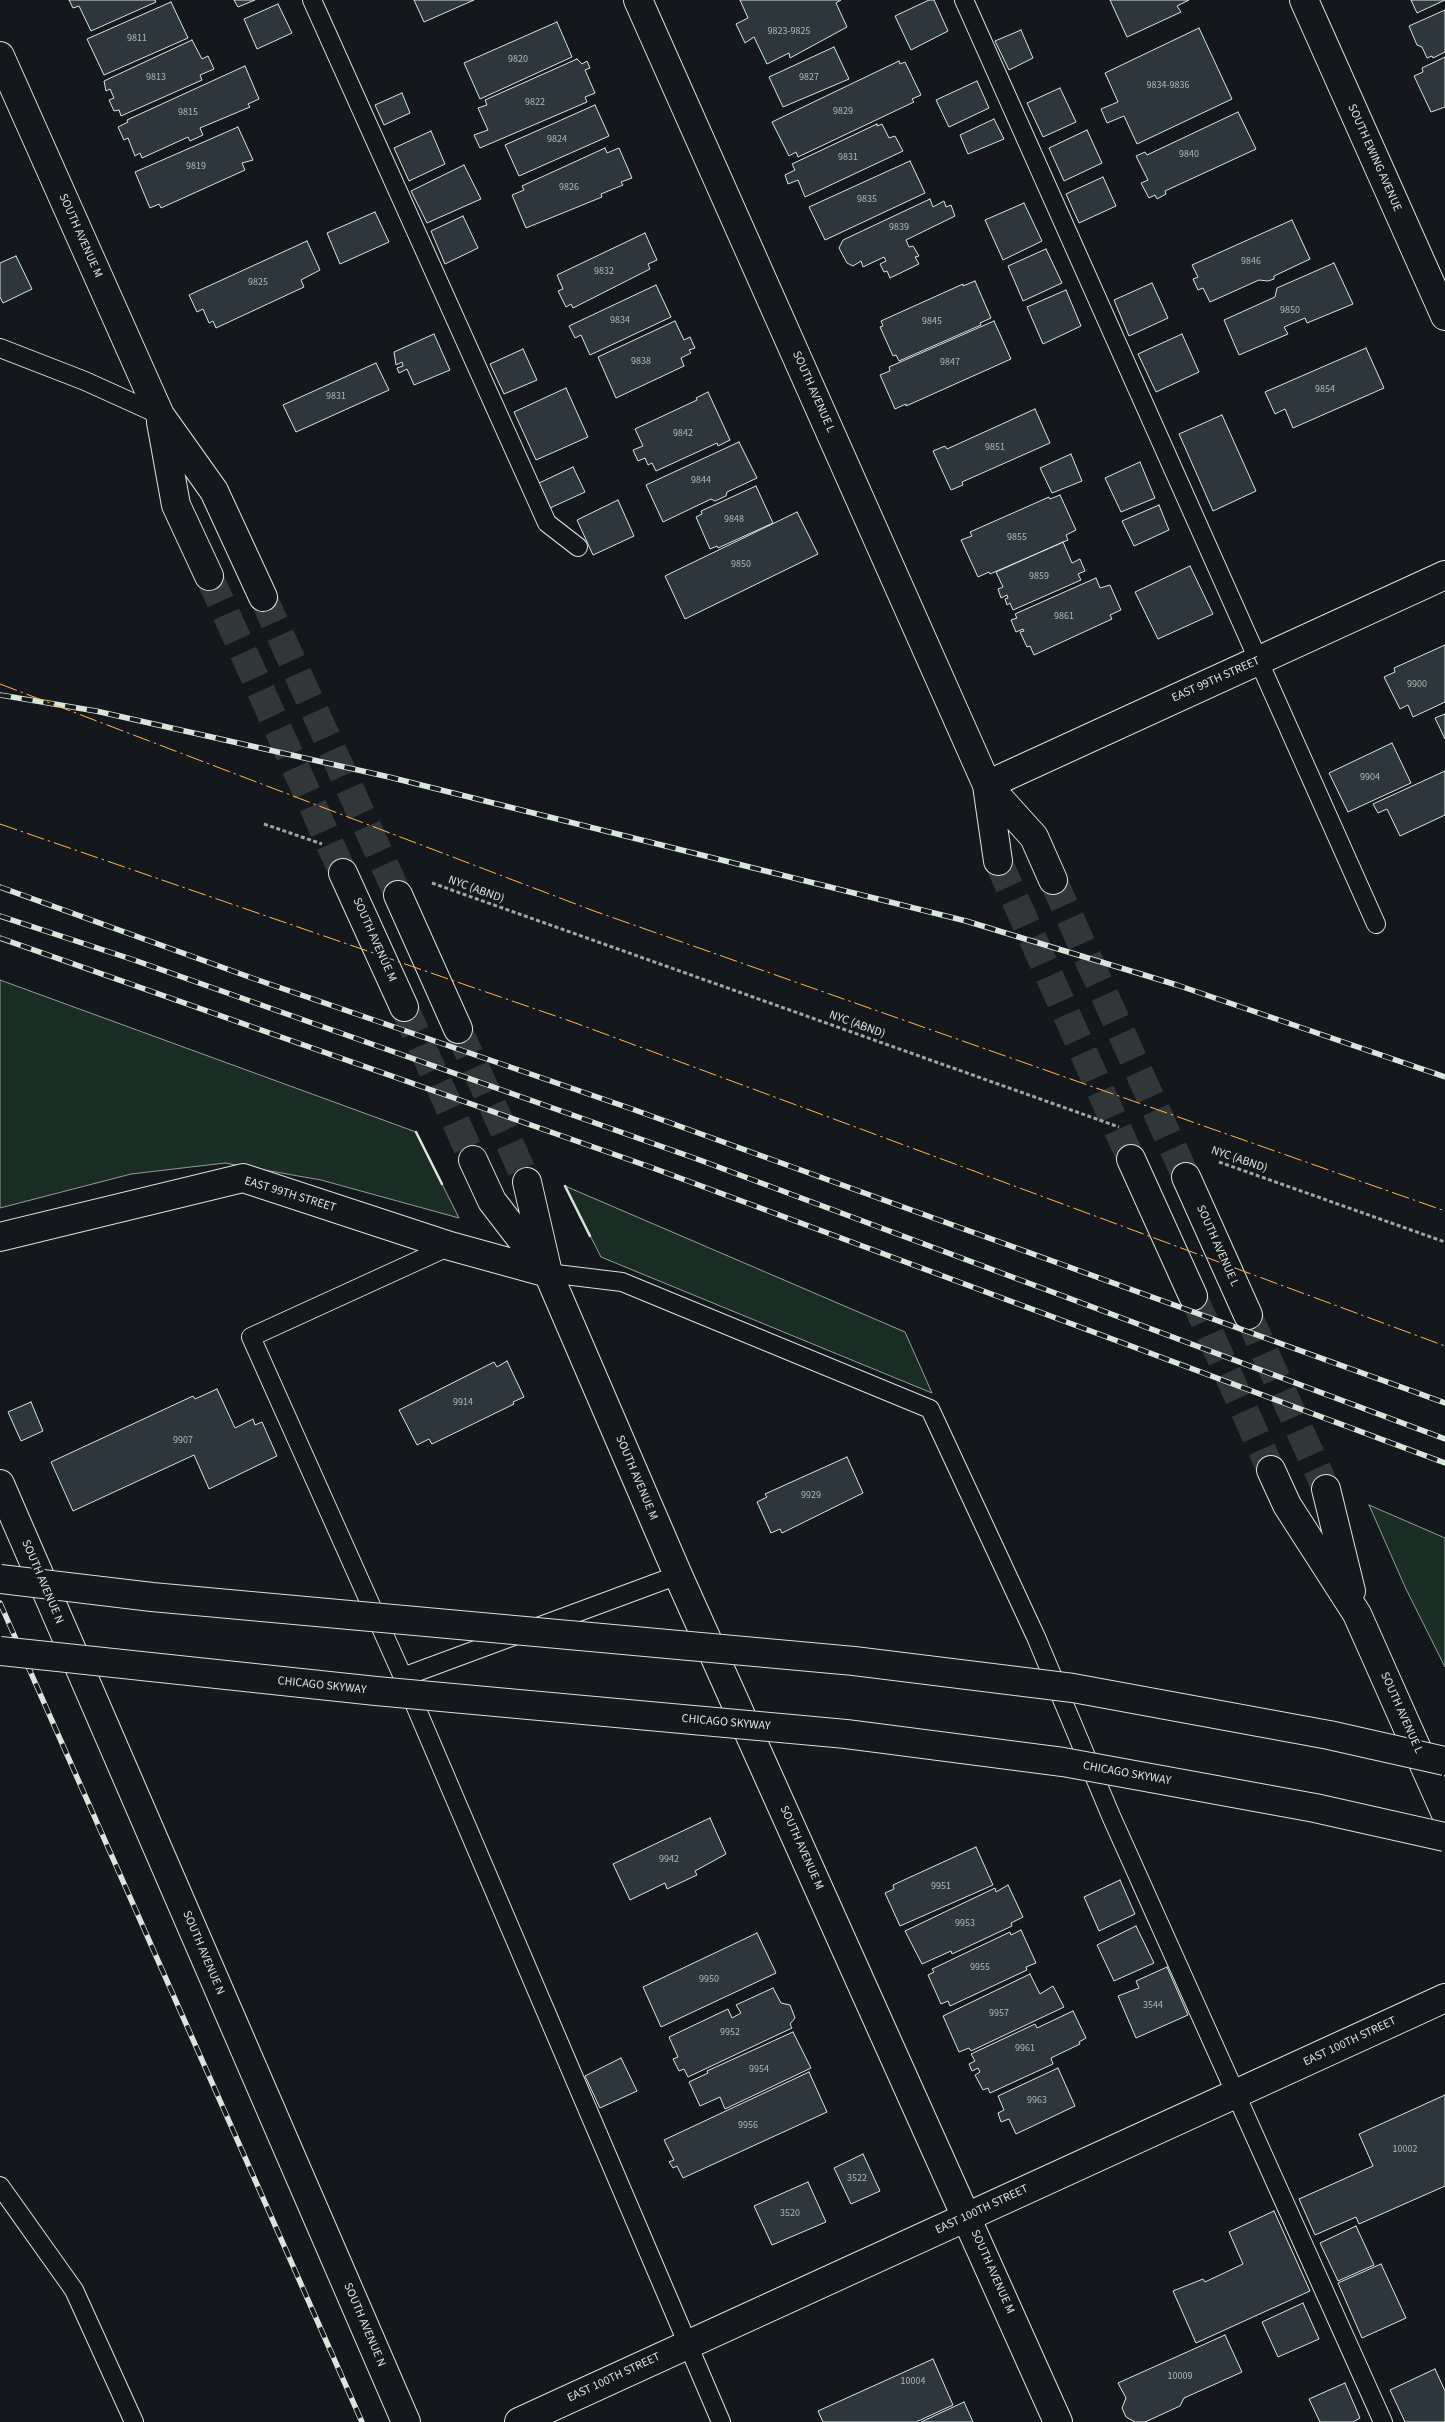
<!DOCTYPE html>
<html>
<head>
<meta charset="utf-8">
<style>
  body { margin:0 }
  canvas { display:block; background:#14181c }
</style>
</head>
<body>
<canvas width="1445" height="2422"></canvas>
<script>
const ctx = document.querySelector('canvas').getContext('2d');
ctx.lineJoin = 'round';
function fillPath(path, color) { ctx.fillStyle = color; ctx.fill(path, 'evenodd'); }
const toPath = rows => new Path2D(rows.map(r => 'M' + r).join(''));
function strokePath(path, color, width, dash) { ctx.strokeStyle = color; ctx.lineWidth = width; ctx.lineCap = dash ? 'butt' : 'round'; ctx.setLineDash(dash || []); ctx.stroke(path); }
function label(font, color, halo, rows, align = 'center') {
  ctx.font = font + ' "Source Sans 3",sans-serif'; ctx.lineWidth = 4; ctx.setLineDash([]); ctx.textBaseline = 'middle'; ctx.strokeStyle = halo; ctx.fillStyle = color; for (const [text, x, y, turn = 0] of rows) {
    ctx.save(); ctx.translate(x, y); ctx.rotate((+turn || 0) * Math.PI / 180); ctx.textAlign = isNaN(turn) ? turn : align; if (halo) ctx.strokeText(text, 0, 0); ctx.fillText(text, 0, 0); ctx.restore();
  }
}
const green = toPath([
  [0,980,416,1132,459,1218,321,1180,225,1163,131,1174,0,1208,0,980],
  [565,1186,905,1332,932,1393,601,1257,565,1186],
  [1369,1505,1445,1538,1445,1667,1406,1589,1369,1505]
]);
fillPath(green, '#1a2d24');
strokePath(green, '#939e99', 1);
const building = toPath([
  [69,0,155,0,156,2,91,31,79,6,73,8,69,0],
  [234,0,255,0,238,7,234,0],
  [414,0,474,0,424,22,414,0],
  [740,0,841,0,836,3,847,27,790,58,789,53,767,64,754,37,745,43,736,24,748,18,740,0],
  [929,0,934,0,948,31,911,50,895,16,929,0],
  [1110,0,1189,0,1177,6,1181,12,1127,37,1110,0],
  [1411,0,1445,0,1417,13,1411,0],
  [171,2,188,38,104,75,87,39,171,2],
  [278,4,292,33,257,49,244,19,278,4],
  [1445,10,1445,52,1433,58,1432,56,1427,58,1422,47,1417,45,1409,26,1445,10],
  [557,22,572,57,480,99,464,63,557,22],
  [1199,28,1232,99,1137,144,1124,116,1107,123,1101,109,1118,102,1105,73,1199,28],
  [1021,30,1033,58,1009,70,995,41,1021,30],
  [192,40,202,59,208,56,214,69,200,75,202,80,121,116,119,110,114,111,109,100,114,98,110,89,106,91,104,81,192,40],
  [834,47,849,79,783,107,769,77,834,47],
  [1445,57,1445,107,1431,112,1414,76,1423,72,1422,68,1445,57],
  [577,59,582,64,587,61,590,68,585,70,595,93,585,97,587,102,480,148,474,135,488,130,478,108,487,105,485,100,577,59],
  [899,61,900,64,905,62,921,95,912,99,914,102,798,157,796,152,789,156,772,122,899,61],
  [245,66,259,99,248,104,250,107,200,128,203,135,190,141,188,137,142,158,140,153,135,156,128,138,124,140,118,127,128,122,127,120,245,66],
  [977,81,989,108,949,127,936,100,977,81],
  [1060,88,1076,122,1043,137,1027,103,1060,88],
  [402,93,410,113,384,125,375,105,402,93],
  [595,105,609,136,519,176,505,145,595,105],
  [1238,112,1256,149,1165,191,1166,194,1157,199,1155,195,1149,198,1141,183,1148,180,1136,156,1145,152,1147,155,1238,112],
  [994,119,1004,139,968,154,960,135,994,119],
  [877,124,877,126,882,124,889,138,895,136,903,151,805,197,798,180,788,184,785,175,795,170,792,164,877,124],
  [238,127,253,160,242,163,245,170,161,208,159,204,150,208,135,172,238,127],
  [1087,130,1102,163,1064,181,1049,148,1087,130],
  [431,131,445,164,409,181,394,148,431,131],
  [605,148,607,153,619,148,632,178,621,182,623,185,601,194,602,197,526,228,512,195,524,190,522,186,605,148],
  [910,161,925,193,825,240,809,207,910,161],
  [464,165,481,199,427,223,411,191,464,165],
  [1103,177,1116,206,1079,223,1066,194,1103,177],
  [930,199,933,207,944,201,946,207,951,205,955,216,906,240,909,247,913,246,919,256,915,257,919,264,890,278,887,271,884,272,880,264,886,261,884,257,863,267,861,261,853,266,847,263,839,248,843,240,930,199],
  [1024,203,1042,241,1003,260,985,220,1024,203],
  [375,212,389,242,340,264,327,233,375,212],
  [463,216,478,248,445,264,431,231,463,216],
  [1292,220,1310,259,1274,276,1274,279,1268,281,1259,280,1210,302,1203,288,1198,290,1193,279,1198,277,1192,265,1292,220],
  [645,233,657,260,648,264,650,269,573,308,571,304,566,307,558,291,563,289,557,275,645,233],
  [307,241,320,270,301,280,304,287,216,328,213,321,209,323,203,309,197,312,189,295,307,241],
  [1046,249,1062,283,1023,301,1008,266,1046,249],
  [16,256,32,289,3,303,0,297,0,263,16,256],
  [1334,263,1353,304,1307,323,1305,318,1284,327,1288,334,1239,355,1224,320,1275,297,1277,288,1334,263],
  [975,281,991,318,980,323,981,325,899,361,896,355,893,356,880,327,883,326,881,321,963,284,963,286,975,281],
  [1152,283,1168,318,1129,336,1114,300,1152,283],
  [656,285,671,317,590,355,581,335,575,338,569,326,656,285],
  [1066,290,1081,326,1043,344,1027,307,1066,290],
  [675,321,684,340,690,337,695,348,689,350,691,353,681,358,684,366,616,398,598,357,675,321],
  [994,321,1011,359,906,406,906,404,895,409,880,375,890,371,889,367,994,321],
  [434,334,450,370,414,385,407,369,399,373,397,368,403,366,402,362,396,365,394,352,434,334],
  [1182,334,1199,372,1156,392,1138,354,1182,334],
  [1366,348,1384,388,1293,428,1285,409,1275,414,1265,392,1366,348],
  [523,349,537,380,504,394,490,364,523,349],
  [376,363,389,390,296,432,283,405,376,363],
  [566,388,588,437,536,460,514,412,566,388],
  [708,392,730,440,718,446,717,443,656,471,652,463,648,465,645,458,638,461,633,450,643,446,635,429,697,400,696,398,708,392],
  [1035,409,1050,443,962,482,963,485,951,490,933,451,945,446,947,449,1035,409],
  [1222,415,1256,491,1213,511,1179,434,1222,415],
  [739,442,757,478,727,492,726,496,715,501,711,499,663,522,646,485,739,442],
  [1071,454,1082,481,1052,493,1040,468,1071,454],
  [1140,462,1155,498,1121,512,1105,478,1140,462],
  [573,467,585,492,550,508,539,483,573,467],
  [756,486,773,523,718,548,717,546,710,549,696,517,702,514,701,511,756,486],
  [1060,495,1076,530,1066,535,1068,540,990,574,989,572,978,577,961,540,972,536,970,532,1049,497,1050,499,1060,495],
  [618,500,634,536,593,555,577,520,618,500],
  [1159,505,1169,530,1134,546,1122,521,1159,505],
  [797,512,818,554,685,619,665,576,797,512],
  [1063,542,1072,563,1080,559,1085,571,1078,574,1081,580,1013,610,1010,603,1007,605,1005,599,1008,598,1007,595,1001,598,998,589,1003,587,996,572,1063,542],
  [1190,566,1213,614,1158,639,1135,592,1190,566],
  [1096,578,1100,588,1110,585,1121,610,1110,615,1112,619,1034,655,1030,646,1027,647,1020,632,1024,631,1023,629,1016,632,1011,620,1017,618,1015,614,1096,578],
  [1445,645,1445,702,1413,717,1408,705,1400,709,1384,677,1395,672,1394,668,1445,645],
  [1445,714,1445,739,1435,718,1445,714],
  [1392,743,1411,783,1348,812,1329,773,1392,743],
  [1445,771,1445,815,1400,836,1387,809,1378,813,1373,804,1445,771],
  [507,1361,524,1397,513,1402,514,1404,432,1444,429,1439,417,1445,399,1410,494,1362,497,1367,507,1361],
  [217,1389,235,1428,253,1419,255,1425,262,1422,277,1456,209,1489,194,1455,73,1511,51,1462,193,1396,195,1399,217,1389],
  [31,1402,43,1431,21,1441,8,1412,31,1402],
  [847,1457,863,1493,782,1533,780,1529,771,1533,757,1502,767,1497,765,1494,847,1457],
  [710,1818,726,1854,695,1871,697,1875,667,1889,665,1883,630,1900,613,1864,710,1818],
  [976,1847,993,1885,900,1926,885,1893,894,1889,893,1885,976,1847],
  [1120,1880,1135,1914,1099,1931,1084,1897,1120,1880],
  [1008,1885,1023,1917,1011,1923,1012,1926,952,1954,951,1951,922,1964,905,1931,995,1888,996,1892,1008,1885],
  [1136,1926,1154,1963,1114,1981,1097,1945,1136,1926],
  [1021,1930,1036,1963,1026,1967,1027,1970,950,2006,948,2001,941,2004,928,1975,934,1972,932,1969,1010,1932,1011,1935,1021,1930],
  [757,1933,776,1973,661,2027,643,1987,757,1933],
  [1167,1967,1188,2015,1136,2038,1118,1996,1139,1988,1136,1981,1167,1967],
  [1030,1974,1040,1994,1053,1986,1064,2007,971,2051,969,2048,959,2052,943,2016,1030,1974],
  [773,1988,781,2003,790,2005,795,2018,790,2024,792,2028,688,2077,684,2069,679,2071,673,2059,678,2057,669,2037,728,2009,732,2018,741,2013,736,2005,773,1988],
  [1073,2011,1086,2038,1079,2042,1080,2044,1051,2058,1053,2064,990,2093,988,2088,983,2090,975,2075,980,2072,978,2068,972,2071,969,2064,975,2061,971,2054,1035,2024,1037,2028,1073,2011],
  [793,2032,811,2068,725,2109,720,2097,700,2106,689,2082,708,2073,707,2071,793,2032],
  [621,2058,637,2091,600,2108,585,2076,621,2058],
  [1058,2068,1075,2106,1016,2134,1009,2119,1001,2122,998,2113,1004,2110,998,2096,1058,2068],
  [809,2072,827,2112,683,2178,677,2166,673,2168,669,2162,674,2160,664,2140,809,2072],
  [1445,2095,1445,2186,1359,2224,1356,2217,1315,2235,1299,2199,1373,2166,1359,2134,1445,2095],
  [863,2154,880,2191,851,2204,834,2168,863,2154],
  [808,2182,826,2222,772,2245,754,2206,808,2182],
  [1274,2211,1310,2291,1196,2343,1173,2291,1203,2279,1205,2282,1243,2264,1229,2232,1274,2211],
  [1356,2226,1374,2265,1338,2281,1320,2243,1356,2226],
  [1381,2264,1406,2318,1362,2338,1338,2283,1381,2264],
  [1303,2303,1319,2339,1278,2357,1262,2322,1303,2303],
  [1225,2335,1242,2372,1184,2398,1180,2406,1145,2422,1135,2422,1126,2417,1122,2408,1126,2398,1118,2383,1225,2335],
  [933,2359,953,2405,916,2422,823,2422,818,2411,933,2359],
  [1435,2369,1445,2391,1445,2422,1405,2422,1390,2390,1435,2369],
  [1345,2383,1360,2418,1353,2422,1320,2422,1309,2399,1345,2383],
  [964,2402,973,2422,921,2422,964,2402]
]);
fillPath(building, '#2c363c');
strokePath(building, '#d8e6dc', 1);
strokePath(toPath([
  [209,576,343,873],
  [263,597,398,895],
  [404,1007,473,1160],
  [458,1029,527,1182]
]), '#313739', 28, [28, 14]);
strokePath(toPath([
  [998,861,1131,1159],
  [1053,880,1186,1177],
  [1193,1296,1271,1470],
  [1248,1315,1326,1489]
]), '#313739', 28, [28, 14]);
const lane = toPath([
  [312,0,547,523,578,547],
  [964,0,1376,924],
  [0,348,85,381,160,415],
  [450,1246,251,1337,403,1677,721,2422],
  [548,1273,622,1282,930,1409,1036,1637,1111,1816,1383,2422],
  [403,1677,678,1575],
  [0,2186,74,2290,134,2422]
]);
const street = toPath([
  [0,56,160,415,214,491,263,597],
  [161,422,176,505,209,576],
  [987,785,1445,575],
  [343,873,404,1007],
  [398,895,458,1029],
  [473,1160,492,1201,542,1266],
  [527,1182,548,1273,678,1575,1058,2422],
  [0,1237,243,1178,450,1246,548,1273],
  [0,1484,406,2422]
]);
const secondary = toPath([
  [638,0,987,785,998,861],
  [987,785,1034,837,1053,880],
  [1131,1159,1193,1296],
  [1186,1177,1248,1315],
  [1271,1470,1287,1505,1357,1614,1445,1812],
  [1326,1489,1351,1591],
  [519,2422,1445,1998]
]);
const primary = toPath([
  [1304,0,1445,316]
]);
strokePath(lane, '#d8e6dc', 20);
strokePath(street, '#d8e6dc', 30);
strokePath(secondary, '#d8e6dc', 30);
strokePath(primary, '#d8e6dc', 30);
strokePath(toPath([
  [264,824,322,844],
  [432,883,1119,1127],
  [1219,1162,1445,1242]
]), '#9da8a2', 3, [4, 2.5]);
strokePath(lane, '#14181c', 18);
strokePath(street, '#14181c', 28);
strokePath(secondary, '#14181c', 28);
strokePath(primary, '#14181c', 28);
const rail = toPath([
  [0,695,96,711,389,777,966,921,1177,985,1445,1077],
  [0,887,252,978,632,1109,1445,1403],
  [0,916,134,960,697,1159,1445,1439],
  [0,938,653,1168,1445,1463],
  [0,1603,362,2422]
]);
strokePath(rail, '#d8e6dc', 5.5);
strokePath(rail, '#14181c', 4, [11]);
const highwayBridge = toPath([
  [0,1579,152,1597,854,1661,1073,1688,1329,1735,1445,1761],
  [0,1651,376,1691,846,1734,1063,1762,1315,1808,1445,1837]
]);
strokePath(highwayBridge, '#d8e6dc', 30, []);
strokePath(highwayBridge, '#14181c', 28);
strokePath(toPath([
  [416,1132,442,1184],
  [565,1186,590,1236]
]), '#d8e6dc', 2.5);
strokePath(toPath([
  [0,684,594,911,1445,1211],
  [0,824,570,1021,1445,1346]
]), '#ffb74d', 1, [18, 4, 2.5, 4]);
label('10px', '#adbab4', null, [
  ["9823-9825",789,32],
  ["9811",137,39],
  ["9820",518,60],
  ["9813",156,78],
  ["9827",809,78],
  ["9834-9836",1168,86],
  ["9822",535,103],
  ["9829",843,112],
  ["9815",188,113],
  ["9824",557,140],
  ["9840",1189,155],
  ["9831",848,158],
  ["9819",196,167],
  ["9826",569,188],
  ["9835",867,200],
  ["9839",899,228],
  ["9846",1251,262],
  ["9832",604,272],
  ["9825",258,283],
  ["9850",1290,311],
  ["9834",620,321],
  ["9845",932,322],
  ["9838",641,362],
  ["9847",950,363],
  ["9854",1325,390],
  ["9831",336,397],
  ["9842",683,434],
  ["9851",995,448],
  ["9844",701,481],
  ["9848",734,520],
  ["9855",1017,538],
  ["9850",741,565],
  ["9859",1039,577],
  ["9861",1064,617],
  ["9900",1417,685],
  ["9904",1370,778],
  ["9914",463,1403],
  ["9907",183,1441],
  ["9929",811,1496],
  ["9942",669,1860],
  ["9951",941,1887],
  ["9953",965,1924],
  ["9955",980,1968],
  ["9950",709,1980],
  ["3544",1153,2006],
  ["9957",999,2014],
  ["9952",730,2033],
  ["9961",1025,2049],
  ["9954",759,2070],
  ["9963",1037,2101],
  ["9956",748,2126],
  ["10002",1405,2150],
  ["3522",857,2179],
  ["3520",790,2214],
  ["10009",1180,2377],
  ["10004",913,2382]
]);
label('12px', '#d8e6dc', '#14181c', [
  ["SOUTH EWING AVENUE",1374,158,66],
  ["SOUTH AVENUE M",80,236,66],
  ["SOUTH AVENUE L",813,392,66],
  ["EAST 99TH STREET",1216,680,-24],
  ["NYC (ABND)",476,890,20],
  ["SOUTH AVENUE M",374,940,66],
  ["NYC (ABND)",857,1025,20],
  ["NYC (ABND)",1239,1160,19],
  ["EAST 99TH STREET",290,1195,17],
  ["SOUTH AVENUE L",1217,1246,66],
  ["SOUTH AVENUE M",636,1478,67],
  ["SOUTH AVENUE N",42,1582,67],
  ["CHICAGO SKYWAY",322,1686,6],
  ["SOUTH AVENUE L",1401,1713,66],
  ["CHICAGO SKYWAY",726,1723,5],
  ["CHICAGO SKYWAY",1127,1774,10],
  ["SOUTH AVENUE M",801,1848,66],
  ["SOUTH AVENUE N",203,1953,67],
  ["EAST 100TH STREET",1350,2042,-25],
  ["EAST 100TH STREET",982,2210,-25],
  ["SOUTH AVENUE M",992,2272,66],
  ["SOUTH AVENUE N",364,2325,67],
  ["EAST 100TH STREET",614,2378,-25]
]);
</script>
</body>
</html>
